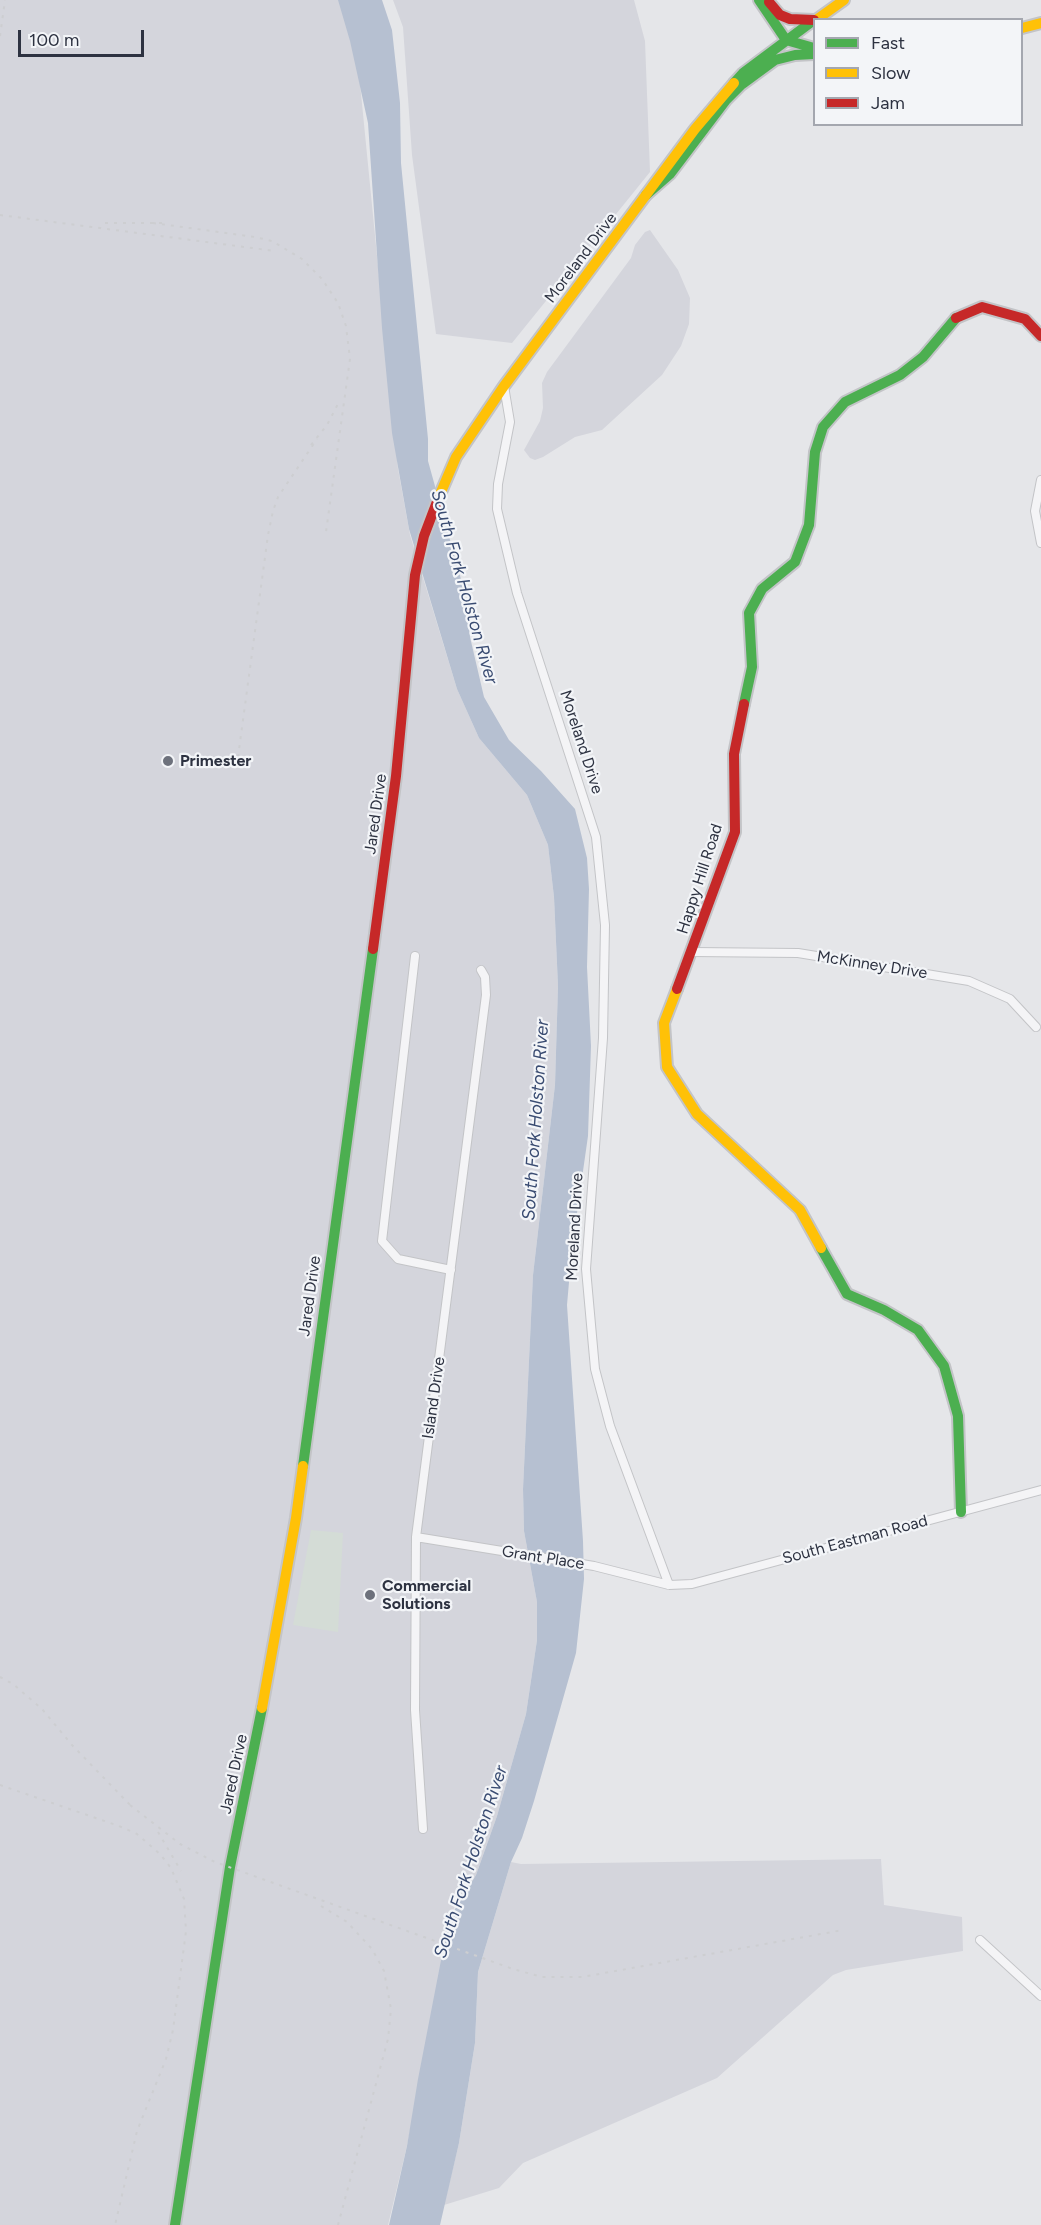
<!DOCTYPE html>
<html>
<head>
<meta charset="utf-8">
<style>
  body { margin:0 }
  #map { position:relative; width:1041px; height:2225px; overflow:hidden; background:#e5e6e9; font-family:Figtree,sans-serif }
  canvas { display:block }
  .legend { position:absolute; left:813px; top:18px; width:210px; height:108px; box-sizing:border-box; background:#f3f5f8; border:2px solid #a4a7af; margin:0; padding:8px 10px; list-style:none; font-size:18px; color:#2d3241 }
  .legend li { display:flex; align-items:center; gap:12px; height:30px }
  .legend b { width:30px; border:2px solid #a4a7af }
  .scale { position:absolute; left:18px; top:30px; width:126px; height:27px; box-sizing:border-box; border:3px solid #2d3241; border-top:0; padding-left:8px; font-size:18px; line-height:21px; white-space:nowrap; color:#2d3241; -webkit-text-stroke:4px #f3f5f8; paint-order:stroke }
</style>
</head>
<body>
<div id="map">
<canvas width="1041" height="2225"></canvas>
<ul class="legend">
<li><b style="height:8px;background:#4caf50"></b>Fast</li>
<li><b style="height:8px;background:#ffc107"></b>Slow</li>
<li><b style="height:8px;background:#c62828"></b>Jam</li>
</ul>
<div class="scale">100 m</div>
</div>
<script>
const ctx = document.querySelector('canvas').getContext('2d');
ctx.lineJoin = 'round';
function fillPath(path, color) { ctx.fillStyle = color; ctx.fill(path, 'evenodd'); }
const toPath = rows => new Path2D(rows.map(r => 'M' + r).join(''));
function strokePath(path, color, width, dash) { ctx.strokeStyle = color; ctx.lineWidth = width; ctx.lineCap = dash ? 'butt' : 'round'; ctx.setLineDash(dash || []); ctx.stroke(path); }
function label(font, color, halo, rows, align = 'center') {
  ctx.font = font + ' Figtree,sans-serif'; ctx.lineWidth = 4.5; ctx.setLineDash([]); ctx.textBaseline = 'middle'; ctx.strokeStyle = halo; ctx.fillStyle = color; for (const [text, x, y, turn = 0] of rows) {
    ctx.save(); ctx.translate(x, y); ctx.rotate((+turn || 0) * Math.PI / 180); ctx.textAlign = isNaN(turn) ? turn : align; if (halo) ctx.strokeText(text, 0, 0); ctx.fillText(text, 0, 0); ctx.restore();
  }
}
fillPath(toPath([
  [0,0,344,0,357,53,398,469,410,535,457,689,479,738,527,795,548,845,554,897,558,986,555,1085,533,1275,523,1489,524,1531,537,1602,537,1640,526,1714,497,1816,476,1875,454,1908,407,2146,388,2225,0,2225],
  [393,0,634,0,645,41,650,172,512,343,436,334,412,155,403,27],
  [650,230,678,270,690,298,689,324,681,346,662,375,602,430,575,437,543,457,535,460,530,458,524,450,540,421,543,408,542,383,547,372,631,258,635,245,645,232],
  [881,1859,884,1905,962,1917,963,1951,846,1970,833,1975,717,2078,523,2163,499,2188,444,2205,459,2143,475,2043,478,1972,511,1862,521,1864]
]), '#d4d5dc');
fillPath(toPath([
  [311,1530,343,1533,338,1632,293,1625]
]), '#d4dcd6');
fillPath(toPath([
  [338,0,382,0,392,30,400,103,401,163,428,439,428,461,462,583,467,607,470,637,484,697,509,740,541,771,575,809,587,858,589,889,587,967,591,1046,588,1136,572,1248,567,1305,583,1541,584,1579,576,1653,534,1801,522,1838,511,1862,478,1972,475,2043,459,2143,440,2225,389,2225,407,2146,418,2079,449,1919,476,1875,497,1816,526,1714,537,1640,537,1602,524,1531,523,1489,533,1275,555,1085,558,986,554,897,548,845,527,795,479,738,457,689,409,529,392,433,382,328,368,123,350,41]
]), '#b6c0d1');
const street = toPath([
  [504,386,510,422,498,484,497,509,517,593,596,837,605,925,603,1038,586,1269,595,1369,610,1426,669,1585],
  [1041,480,1035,511,1041,543],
  [692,952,798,953,969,981,1010,999,1036,1027],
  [415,956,382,1241,398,1259,451,1270],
  [416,1537,594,1566,669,1585,692,1584,1041,1490],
  [423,1829,415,1710,416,1537,486,995,485,977,481,970],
  [980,1940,1041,1996]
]);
const fast = toPath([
  [759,0,786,40,814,48],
  [734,83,743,73,814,20],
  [646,195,670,174,726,100,741,85,775,60,795,55,814,54],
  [744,704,752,667,749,613,762,589,795,562,809,525,815,452,823,427,845,402,900,375,923,357,956,318],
  [821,1248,847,1294,884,1310,918,1330,944,1366,958,1416,961,1512],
  [303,1466,373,949],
  [175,2225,230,1867,262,1708]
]);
const slow = toPath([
  [816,20,844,0],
  [1022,28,1041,23],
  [438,499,456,457,504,386,695,129,734,83],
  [677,989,664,1023,667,1067,697,1114,800,1210,821,1248],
  [262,1708,296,1518,303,1466]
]);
const jam = toPath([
  [769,2,780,15,790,19,814,20],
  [956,318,982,307,1025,319,1041,336],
  [373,949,396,776,415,575,424,536,438,499],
  [677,989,735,832,734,754,744,704]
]);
strokePath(street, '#c3c4c7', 10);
strokePath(fast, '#c3c4c7', 14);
strokePath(slow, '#c3c4c7', 14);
strokePath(jam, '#c3c4c7', 14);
strokePath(street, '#f4f4f6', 8);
strokePath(fast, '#4caf50', 10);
strokePath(slow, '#ffc107', 10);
strokePath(jam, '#c62828', 10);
strokePath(toPath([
  [0,36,5,0],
  [0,215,275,251],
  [105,223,162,223],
  [153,223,255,237,272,241,302,259,322,279,338,303,346,326,350,359,326,532],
  [311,445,327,425,340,400],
  [238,757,268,535,273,511,278,497,317,439],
  [0,1677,13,1684,42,1709,72,1745,134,1809],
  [0,1785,119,1826,137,1834,160,1854,171,1868,184,1899,186,1931,173,2030,166,2059,137,2131,115,2225],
  [130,1805,180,1844,215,1862,513,1969,542,1977,582,1977,843,1930],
  [158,1832,181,1871],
  [321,1906,347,1922,372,1949,384,1971,391,2009,388,2039,338,2225]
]), '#cdced1', 2, [3, 6]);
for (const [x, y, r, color] of [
  [168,761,6,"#6d717c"],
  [370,1595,6,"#6d717c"]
]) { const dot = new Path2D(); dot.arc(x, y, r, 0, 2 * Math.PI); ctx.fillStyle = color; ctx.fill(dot); strokePath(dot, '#f3f5f8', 2); }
label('16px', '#2d3241', '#f3f5f8', [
  ["Moreland Drive",581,258,-53],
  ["Moreland Drive",581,742,72],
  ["Jared Drive",376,814,-82],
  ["Happy Hill Road",700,879,-72],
  ["McKinney Drive",872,965,9],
  ["Moreland Drive",575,1227,-87],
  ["Jared Drive",310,1296,-82],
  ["Island Drive",434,1398,-82],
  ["South Eastman Road",855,1540,-15],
  ["Grant Place",543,1558,9],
  ["Jared Drive",234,1774,-78]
]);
label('bold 16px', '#2d3241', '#f3f5f8', [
  ["Primester",180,761],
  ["Commercial",382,1586],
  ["Solutions",382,1604]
], 'left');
label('italic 18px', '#3a4c72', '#f3f5f8', [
  ["South Fork Holston River",464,587,74],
  ["South Fork Holston River",536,1120,-86],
  ["South Fork Holston River",471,1862,-72]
]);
</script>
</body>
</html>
